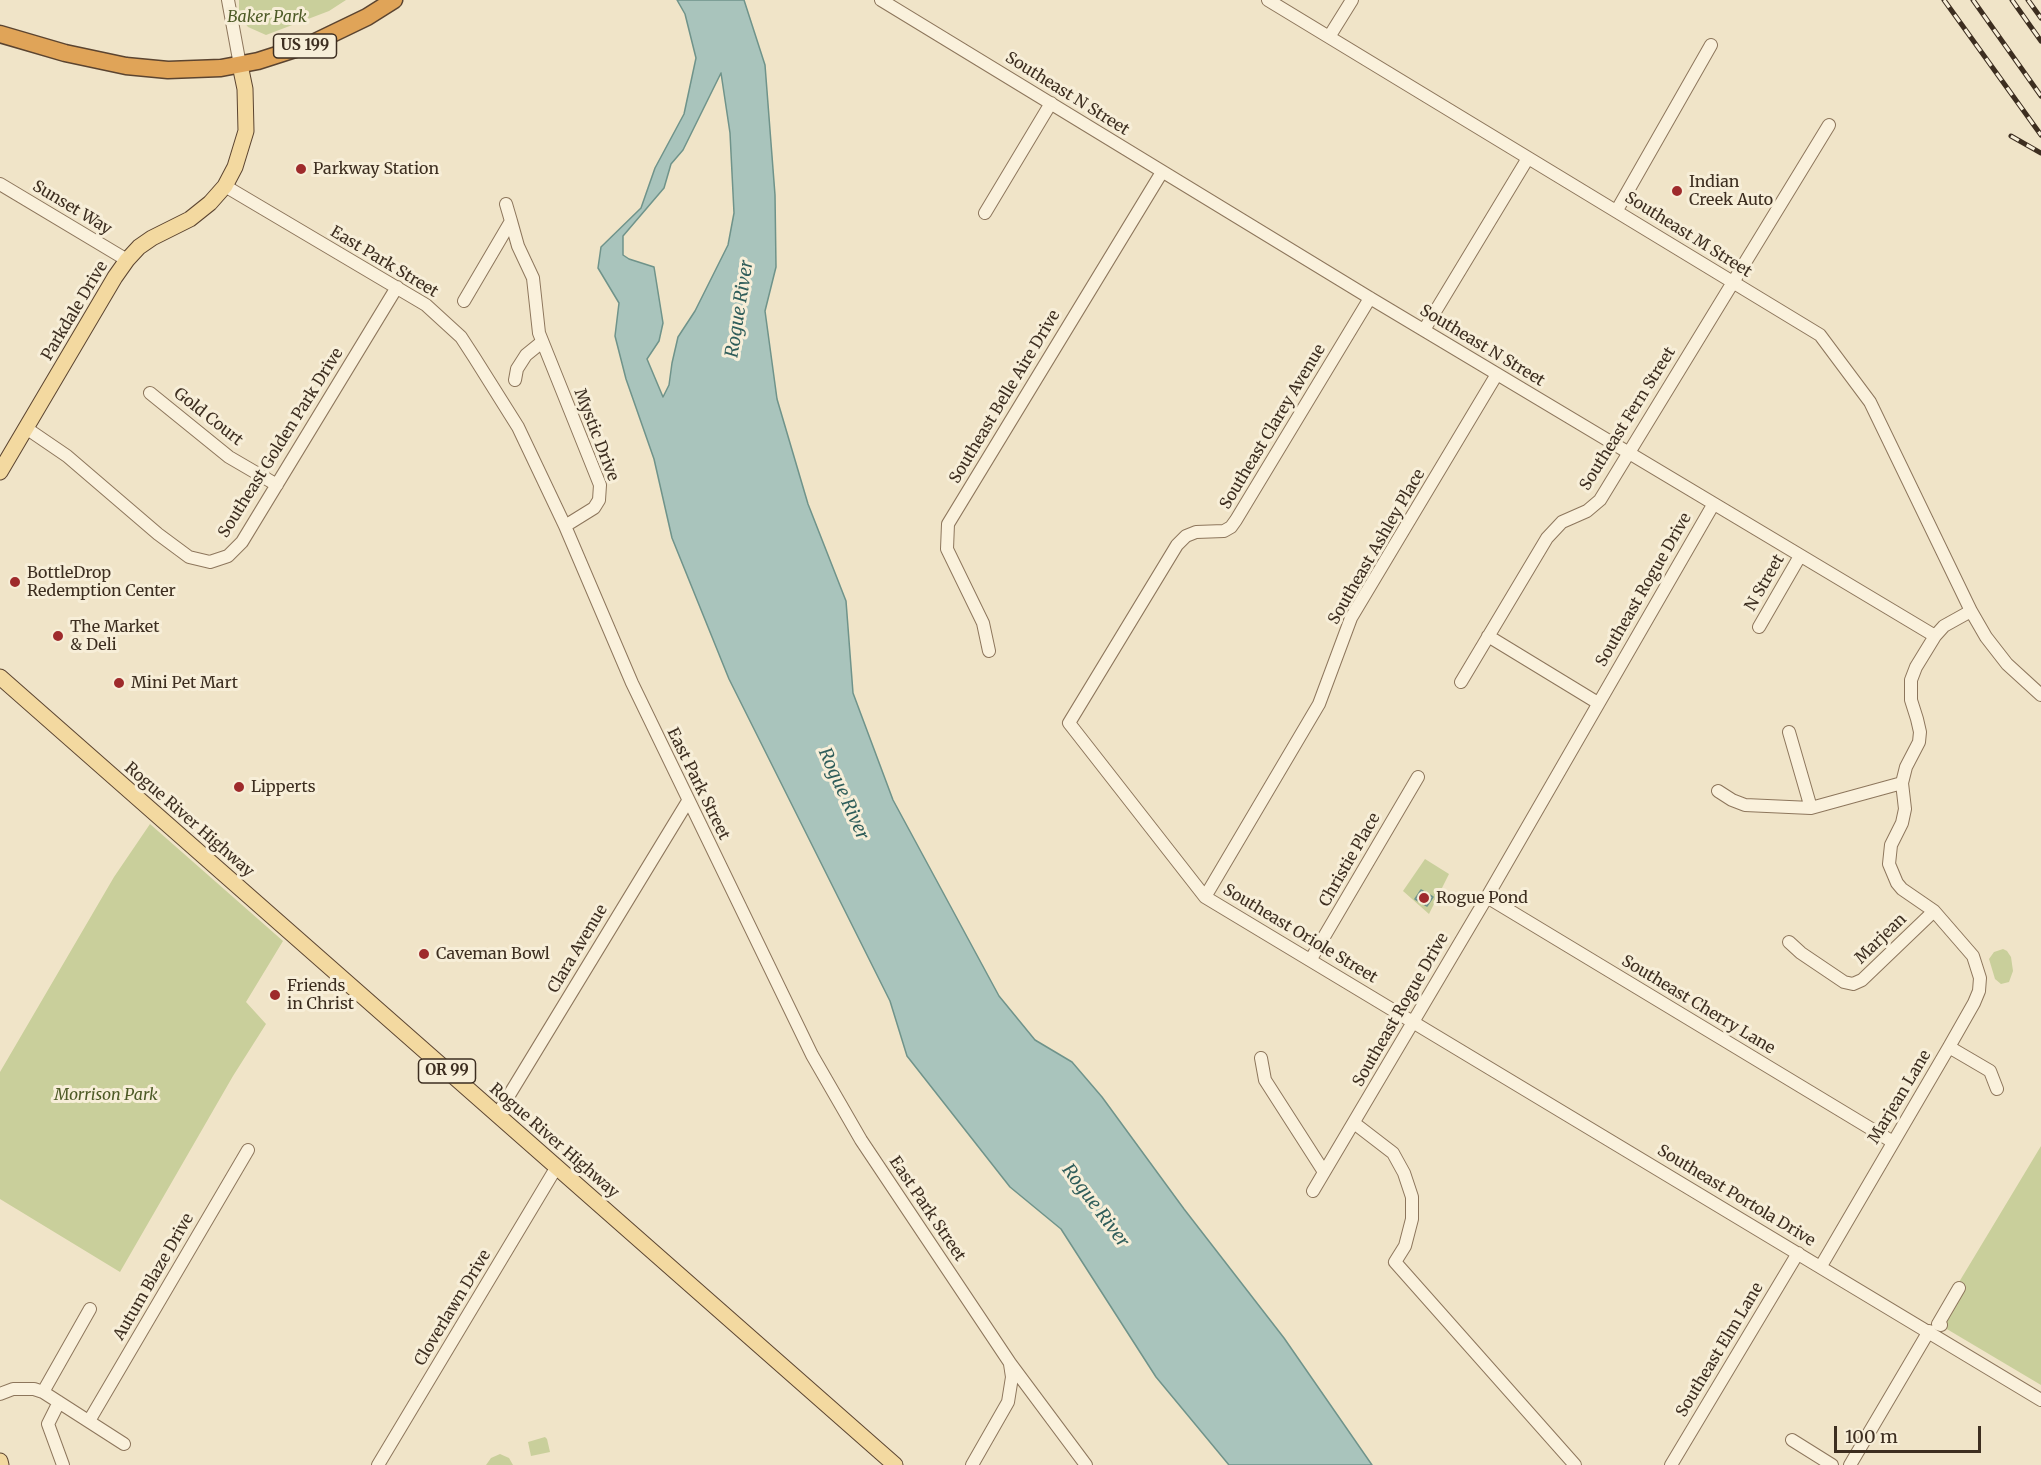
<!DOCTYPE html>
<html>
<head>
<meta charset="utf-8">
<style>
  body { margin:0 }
  #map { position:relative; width:2041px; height:1465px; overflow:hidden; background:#f0e4c8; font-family:Merriweather,serif }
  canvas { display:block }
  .scale { position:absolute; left:1834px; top:1426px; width:147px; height:27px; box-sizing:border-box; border:3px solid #3d2e20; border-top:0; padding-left:8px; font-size:18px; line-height:21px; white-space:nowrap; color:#3d2e20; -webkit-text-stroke:4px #f7eed8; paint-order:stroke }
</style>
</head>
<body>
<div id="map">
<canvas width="2041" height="1465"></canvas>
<div class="scale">100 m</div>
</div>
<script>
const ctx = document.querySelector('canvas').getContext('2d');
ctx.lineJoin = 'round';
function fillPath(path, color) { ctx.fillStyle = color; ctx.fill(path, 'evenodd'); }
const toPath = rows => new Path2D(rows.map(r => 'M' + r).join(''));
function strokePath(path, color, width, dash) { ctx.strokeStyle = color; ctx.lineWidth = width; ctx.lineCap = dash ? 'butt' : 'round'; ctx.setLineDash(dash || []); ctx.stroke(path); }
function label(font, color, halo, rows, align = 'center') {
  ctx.font = font + ' Merriweather,serif'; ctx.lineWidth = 6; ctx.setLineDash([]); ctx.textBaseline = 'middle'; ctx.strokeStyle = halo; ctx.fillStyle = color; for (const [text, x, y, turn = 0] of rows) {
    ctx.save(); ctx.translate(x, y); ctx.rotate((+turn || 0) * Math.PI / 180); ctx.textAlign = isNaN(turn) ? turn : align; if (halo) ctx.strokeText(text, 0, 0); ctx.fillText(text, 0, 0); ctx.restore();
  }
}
fillPath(toPath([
  [239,0,346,0,329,11,266,35,248,27,239,15],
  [150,824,283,941,246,1002,266,1024,233,1076,120,1272,0,1199,0,1072,114,877],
  [1425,859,1449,874,1429,914,1403,891],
  [2003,949,2007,951,2011,957,2013,971,2009,982,2001,984,1995,979,1989,959,1994,952],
  [2041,1146,2041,1385,1935,1322],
  [545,1437,547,1439,550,1452,531,1456,528,1442],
  [500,1454,509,1458,513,1465,486,1465,491,1458]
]), '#c9cf9b');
const water = toPath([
  [677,0,744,0,765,65,775,195,776,267,765,311,777,399,808,504,846,601,853,693,893,800,999,996,1035,1040,1072,1062,1102,1097,1184,1209,1284,1338,1372,1465,1229,1465,1156,1377,1061,1229,1010,1187,907,1056,890,1001,729,679,672,538,654,459,626,379,615,336,619,303,598,268,601,247,641,208,655,168,684,114,696,58,685,14,677,0],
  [721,73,730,133,734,213,728,245,695,311,678,337,672,363,669,385,663,397,647,359,659,341,663,323,654,267,629,259,623,255,623,236,664,188,671,164,683,150,721,73],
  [1421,890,1433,897,1427,906,1415,899,1421,890]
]);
fillPath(water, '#a9c4bc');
strokePath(water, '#6f938a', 1.5);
const minor = toPath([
  [228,0,240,65],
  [881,0,1370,298,1935,636,1944,626,1971,611],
  [1268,0,1820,335,1870,402,1971,611,1986,637,2007,664,2041,695],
  [1329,37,1352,0],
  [0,184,127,260],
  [225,186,426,305,461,337,474,357,518,427,565,526,632,683,812,1055,861,1140,1010,1363,1086,1465],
  [506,204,511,221],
  [1617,210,1711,45],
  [985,213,1051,103],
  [1370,298,1236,520,1231,527,1224,531,1196,532,1186,536,1177,545,1069,723,1205,897,2041,1400],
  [464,301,511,221,518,246,533,278,539,333,600,485,599,500,594,508,565,526],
  [1424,330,1528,158],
  [515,380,517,369,526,355,542,342],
  [150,393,229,457,277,485],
  [26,428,67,456,158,534,189,557,210,562,228,556,242,542,397,287],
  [1759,627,1800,556],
  [1488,636,1598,703],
  [989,651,983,623,947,549,948,524,1162,172],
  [1461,682,1547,538,1562,522,1587,511,1600,500,1829,125],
  [1789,732,1811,808],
  [1718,791,1732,800,1745,805,1811,808,1902,783],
  [1205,897,1319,704,1351,618,1497,374],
  [1487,897,1893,1142],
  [1789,942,1801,953,1844,982,1853,984,1862,980,1934,911],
  [1311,959,1418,777],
  [1949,1047,1990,1071,1997,1089],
  [1261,1058,1265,1080,1324,1172],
  [497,1115,688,801],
  [1354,1123,1393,1153,1404,1173,1412,1197,1412,1219,1405,1246,1395,1262,1575,1465],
  [1313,1191,1487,897,1713,505],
  [1821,1266,1949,1047,1974,1003,1979,991,1980,978,1973,956,1934,911,1902,889,1897,883,1889,864,1891,845,1902,823,1905,809,1902,783,1906,767,1919,742,1920,732,1917,719,1911,700,1911,680,1916,667,1935,636],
  [1941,1325,1938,1324,1959,1288],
  [43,1392,90,1309],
  [0,1394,13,1389,34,1389,43,1392,124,1444],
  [59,1402,48,1424,63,1465],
  [89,1421,248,1150],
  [1792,1440,1832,1465],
  [378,1465,556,1168],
  [972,1465,1008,1402,1012,1377,1010,1364],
  [1671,1465,1798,1253],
  [1850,1465,1929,1331]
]);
const major = toPath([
  [0,472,115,277,127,260,139,247,152,238,190,219,210,203,225,186,235,167,246,131,245,89,240,65],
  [0,677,895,1465],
  [0,1461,1,1465]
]);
const highway = toPath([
  [0,34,65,53,126,66,168,70,221,68,258,61,311,44,367,17,394,0]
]);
strokePath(minor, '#8d765c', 14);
strokePath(major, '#5b4430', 17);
strokePath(highway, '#5b4430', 19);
strokePath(minor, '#faf1dc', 12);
strokePath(major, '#f3d9a0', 15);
strokePath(highway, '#e0a458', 16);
const rail = toPath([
  [1944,0,2041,135],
  [1973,0,2041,96],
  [2012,0,2041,41],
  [2028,0,2041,18],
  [2011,136,2041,153]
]);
strokePath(rail, '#3d2e20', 5);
strokePath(rail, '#f7eed8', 3, [9]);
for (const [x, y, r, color] of [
  [301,169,6,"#9e2a2b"],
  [1677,191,6,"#9e2a2b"],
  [15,582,6,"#9e2a2b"],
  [58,636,6,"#9e2a2b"],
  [119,683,6,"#9e2a2b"],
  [239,787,6,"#9e2a2b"],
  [1424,898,6,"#9e2a2b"],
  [424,954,6,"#9e2a2b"],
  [275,995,6,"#9e2a2b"]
]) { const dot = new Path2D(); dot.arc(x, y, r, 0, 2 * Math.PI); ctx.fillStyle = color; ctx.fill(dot); strokePath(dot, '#f7eed8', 2); }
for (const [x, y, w] of [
  [305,46,63],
  [447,1071,57]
]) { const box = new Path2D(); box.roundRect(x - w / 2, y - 12, w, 24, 4.5); ctx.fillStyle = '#f7eed8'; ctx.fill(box); strokePath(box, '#3d2e20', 1.5); }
label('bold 15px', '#3d2e20', null, [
  ["US 199",305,46],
  ["OR 99",447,1071]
]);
label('italic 16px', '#4d5a26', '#f7eed8', [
  ["Baker Park",267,17],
  ["Morrison Park",106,1095]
]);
label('16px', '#3d2e20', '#f7eed8', [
  ["Southeast N Street",1067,94,32],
  ["Sunset Way",72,208,31],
  ["Southeast M Street",1688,235,32],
  ["East Park Street",384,262,31],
  ["Parkdale Drive",75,311,-59],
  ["Southeast N Street",1482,346,31],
  ["Southeast Belle Aire Drive",1005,397,-59],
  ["Gold Court",208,417,38],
  ["Southeast Fern Street",1628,419,-58],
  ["Southeast Clarey Avenue",1273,427,-59],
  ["Mystic Drive",596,435,69],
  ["Southeast Golden Park Drive",281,443,-58],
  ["Southeast Ashley Place",1377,547,-60],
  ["N Street",1765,583,-60],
  ["Southeast Rogue Drive",1644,590,-60],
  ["East Park Street",698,784,64],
  ["Rogue River Highway",189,820,41],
  ["Christie Place",1350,860,-60],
  ["Southeast Oriole Street",1300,934,31],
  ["Marjean",1881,939,-44],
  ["Clara Avenue",578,949,-59],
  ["Southeast Cherry Lane",1698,1005,31],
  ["Southeast Rogue Drive",1401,1010,-60],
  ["Marjean Lane",1900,1097,-59],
  ["Rogue River Highway",554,1141,41],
  ["Southeast Portola Drive",1736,1196,31],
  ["East Park Street",927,1209,56],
  ["Autum Blaze Drive",154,1277,-60],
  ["Cloverlawn Drive",453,1308,-59],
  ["Southeast Elm Lane",1720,1350,-59]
]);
label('16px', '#3d2e20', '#f7eed8', [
  ["Parkway Station",313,169],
  ["Indian",1689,182],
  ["Creek Auto",1689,200],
  ["BottleDrop",27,573],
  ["Redemption Center",27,591],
  ["The Market",70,627],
  ["& Deli",70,645],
  ["Mini Pet Mart",131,683],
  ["Lipperts",251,787],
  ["Rogue Pond",1436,898],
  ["Caveman Bowl",436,954],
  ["Friends",287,986],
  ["in Christ",287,1004]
], 'left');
label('italic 18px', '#2f5d5a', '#f7eed8', [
  ["Rogue River",740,309,-81],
  ["Rogue River",843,794,66],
  ["Rogue River",1095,1206,53]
]);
</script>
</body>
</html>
